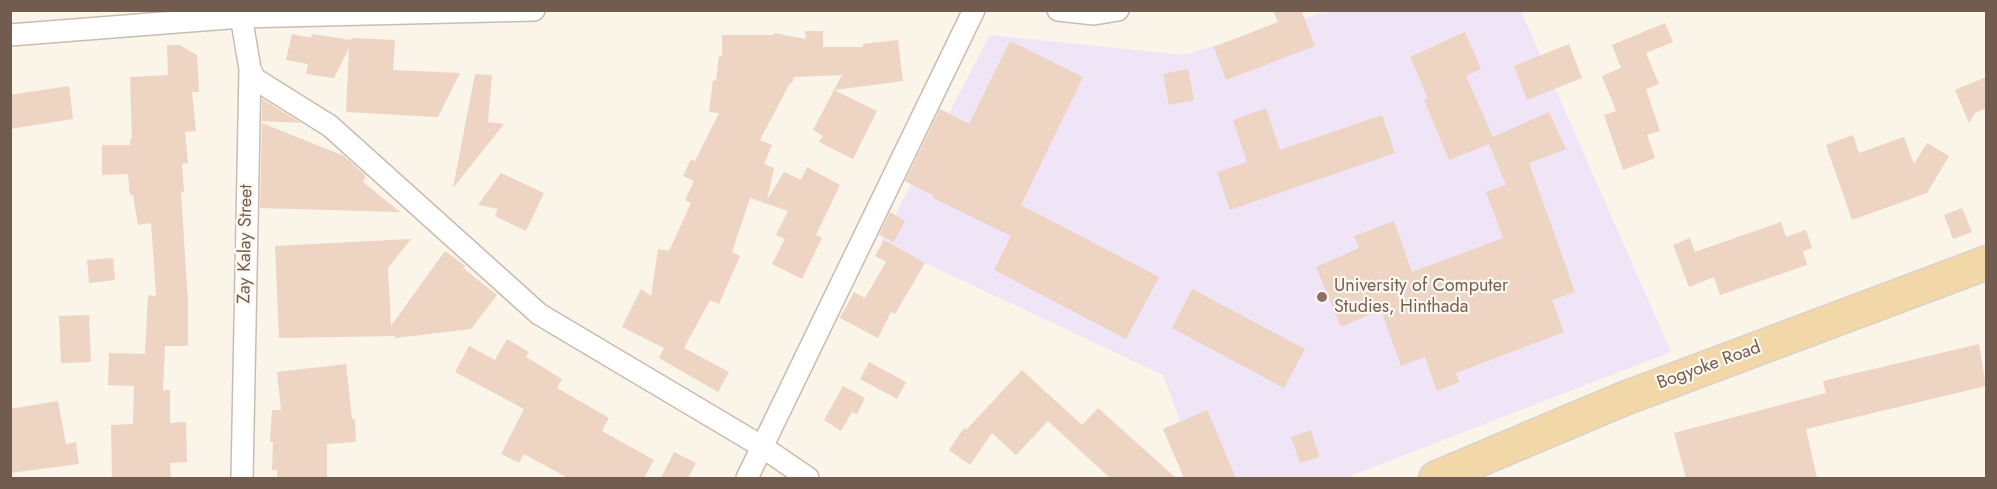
<!DOCTYPE html>
<html>
<head>
<meta charset="utf-8">
<style>
  body { margin:0 }
  #map { position:relative; width:1997px; height:489px; overflow:hidden; background:#faf4e9; font-family:Jost,sans-serif }
  canvas { display:block }
  .frame { position:absolute; inset:0; border:12px solid #725c4f; pointer-events:none }
</style>
</head>
<body>
<div id="map">
<canvas width="1997" height="489"></canvas>
<div class="frame"></div>
</div>
<script>
const ctx = document.querySelector('canvas').getContext('2d');
ctx.lineJoin = 'round';
function fillPath(path, color) { ctx.fillStyle = color; ctx.fill(path, 'evenodd'); }
const toPath = rows => new Path2D(rows.map(r => 'M' + r).join(''));
function strokePath(path, color, width, dash) { ctx.strokeStyle = color; ctx.lineWidth = width; ctx.lineCap = dash ? 'butt' : 'round'; ctx.setLineDash(dash || []); ctx.stroke(path); }
function label(font, color, halo, rows, align = 'center') {
  ctx.font = font + ' Jost,sans-serif'; ctx.lineWidth = 4.5; ctx.setLineDash([]); ctx.textBaseline = 'middle'; ctx.strokeStyle = halo; ctx.fillStyle = color; for (const [text, x, y, turn = 0] of rows) {
    ctx.save(); ctx.translate(x, y); ctx.rotate((+turn || 0) * Math.PI / 180); ctx.textAlign = isNaN(turn) ? turn : align; if (halo) ctx.strokeText(text, 0, 0); ctx.fillText(text, 0, 0); ctx.restore();
  }
}
fillPath(toPath([
  [1328,11,1521,11,1671,352,1345,478,1201,478,1163,375,881,242,990,35,1184,55]
]), '#f0e5f7');
fillPath(toPath([
  [1273,10,1301,10,1315,46,1226,80,1214,47,1278,22],
  [1665,23,1673,42,1646,53,1659,84,1646,89,1660,131,1647,135,1655,158,1623,170,1604,115,1616,111,1602,76,1621,68,1612,45],
  [805,31,823,31,823,47,863,47,863,44,898,40,903,81,834,90,842,75,794,77,792,83,790,83,760,140,772,145,764,164,774,168,767,200,784,172,801,180,807,167,840,185,816,235,822,238,802,279,772,264,785,239,776,235,788,211,750,198,732,252,740,256,719,304,710,300,684,348,729,372,718,392,659,358,664,348,622,327,641,289,651,296,658,249,669,251,691,203,685,200,694,181,683,176,691,159,695,161,719,113,709,112,713,80,716,81,719,56,722,56,722,35,774,35,774,33,806,39],
  [1465,32,1481,69,1466,76,1493,137,1549,112,1566,149,1529,163,1575,292,1552,300,1564,332,1456,373,1459,382,1437,391,1425,357,1401,366,1381,310,1341,327,1316,267,1359,248,1354,236,1394,221,1412,272,1503,238,1486,192,1506,185,1489,144,1449,160,1424,100,1428,98,1410,57],
  [292,34,311,38,312,34,351,40,352,38,395,40,393,70,460,73,438,117,346,112,349,48,334,78,306,74,308,64,286,60],
  [1010,41,1083,77,1021,205,1159,277,1126,339,994,270,1011,236,933,198,934,196,905,181,940,109,969,124],
  [1569,44,1582,78,1527,100,1514,66],
  [167,45,179,45,197,55,199,92,192,92,196,131,185,132,188,163,182,164,184,192,181,192,188,302,188,346,165,346,163,390,170,390,170,423,186,422,187,462,170,463,171,478,112,478,111,425,133,424,134,386,108,385,109,353,145,354,148,295,156,296,151,223,138,225,133,195,130,195,128,174,102,175,102,145,130,145,130,139,132,138,130,77,168,75],
  [1188,69,1194,100,1169,105,1163,74],
  [475,74,492,75,488,122,504,124,453,188],
  [1986,77,1986,108,1975,113,1969,123,1955,90],
  [69,86,73,119,10,129,10,95],
  [834,90,877,111,853,159,819,142,823,136,813,130],
  [262,99,301,123,262,121],
  [1266,108,1280,150,1382,115,1395,153,1230,210,1217,172,1247,162,1233,120],
  [262,123,344,156,366,176,363,182,400,212,260,208],
  [1853,135,1859,153,1904,137,1914,164,1927,143,1949,156,1927,193,1852,220,1826,145],
  [501,173,544,193,526,231,495,216,498,209,478,205],
  [1962,208,1972,232,1953,239,1944,215],
  [890,212,905,221,894,242,879,235],
  [1781,222,1786,237,1806,230,1812,248,1803,251,1807,265,1720,295,1714,277,1689,287,1673,245,1690,238,1695,252],
  [411,239,388,268,391,326,445,251,465,266,463,268,497,295,471,329,395,338,395,336,279,338,275,246],
  [884,240,925,263,895,314,891,312,878,338,840,318,854,292,865,298,886,262,875,256],
  [113,258,115,280,89,283,87,260],
  [1192,289,1305,349,1284,388,1172,328],
  [89,315,91,362,61,363,59,316],
  [507,339,529,352,526,357,562,379,557,388,609,418,602,431,654,460,644,478,568,478,524,454,519,463,501,454,524,409,455,372,469,346,495,360],
  [1979,344,1986,386,1806,429,1817,478,1686,478,1674,433,1826,393,1823,381],
  [869,362,906,382,897,399,860,379],
  [346,364,352,419,355,419,356,442,327,444,327,478,277,478,277,470,272,470,273,442,270,442,272,410,281,410,277,372],
  [1022,370,1082,425,1098,408,1176,478,1110,478,1048,421,1016,455,992,433,970,465,949,450,964,428,966,430],
  [843,386,865,398,857,414,852,412,841,431,824,420],
  [58,401,66,444,76,442,79,464,10,473,10,409],
  [1207,410,1236,478,1184,478,1163,429],
  [1311,430,1319,457,1300,463,1291,437],
  [674,452,696,463,688,478,661,478]
]), '#edd4c3');
const minor = toPath([
  [240,10,250,69,242,478],
  [1058,10,1094,14,1118,10],
  [10,35,241,17,534,10],
  [250,69,255,79,330,126,539,314,761,446,808,478],
  [747,478,974,10]
]);
const primary = toPath([
  [1436,478,1623,399,1986,263]
]);
strokePath(minor, '#cbbcb0', 24);
strokePath(primary, '#d8d1ce', 36);
strokePath(minor, '#fff', 21);
strokePath(primary, '#f2d7a8', 33);
for (const [x, y, r, color] of [
  [1322,297,6,"#8d6e63"]
]) { const dot = new Path2D(); dot.arc(x, y, r, 0, 2 * Math.PI); ctx.fillStyle = color; ctx.fill(dot); strokePath(dot, '#fdf8ef', 2); }
label('18px', '#725c4f', '#fdf8ef', [
  ["Zay Kalay Street",246,244,-89],
  ["Bogyoke Road",1709,366,-20]
]);
label('18px', '#785e54', '#fdf8ef', [
  ["University of Computer",1334,287],
  ["Studies, Hinthada",1334,308]
], 'left');
</script>
</body>
</html>
